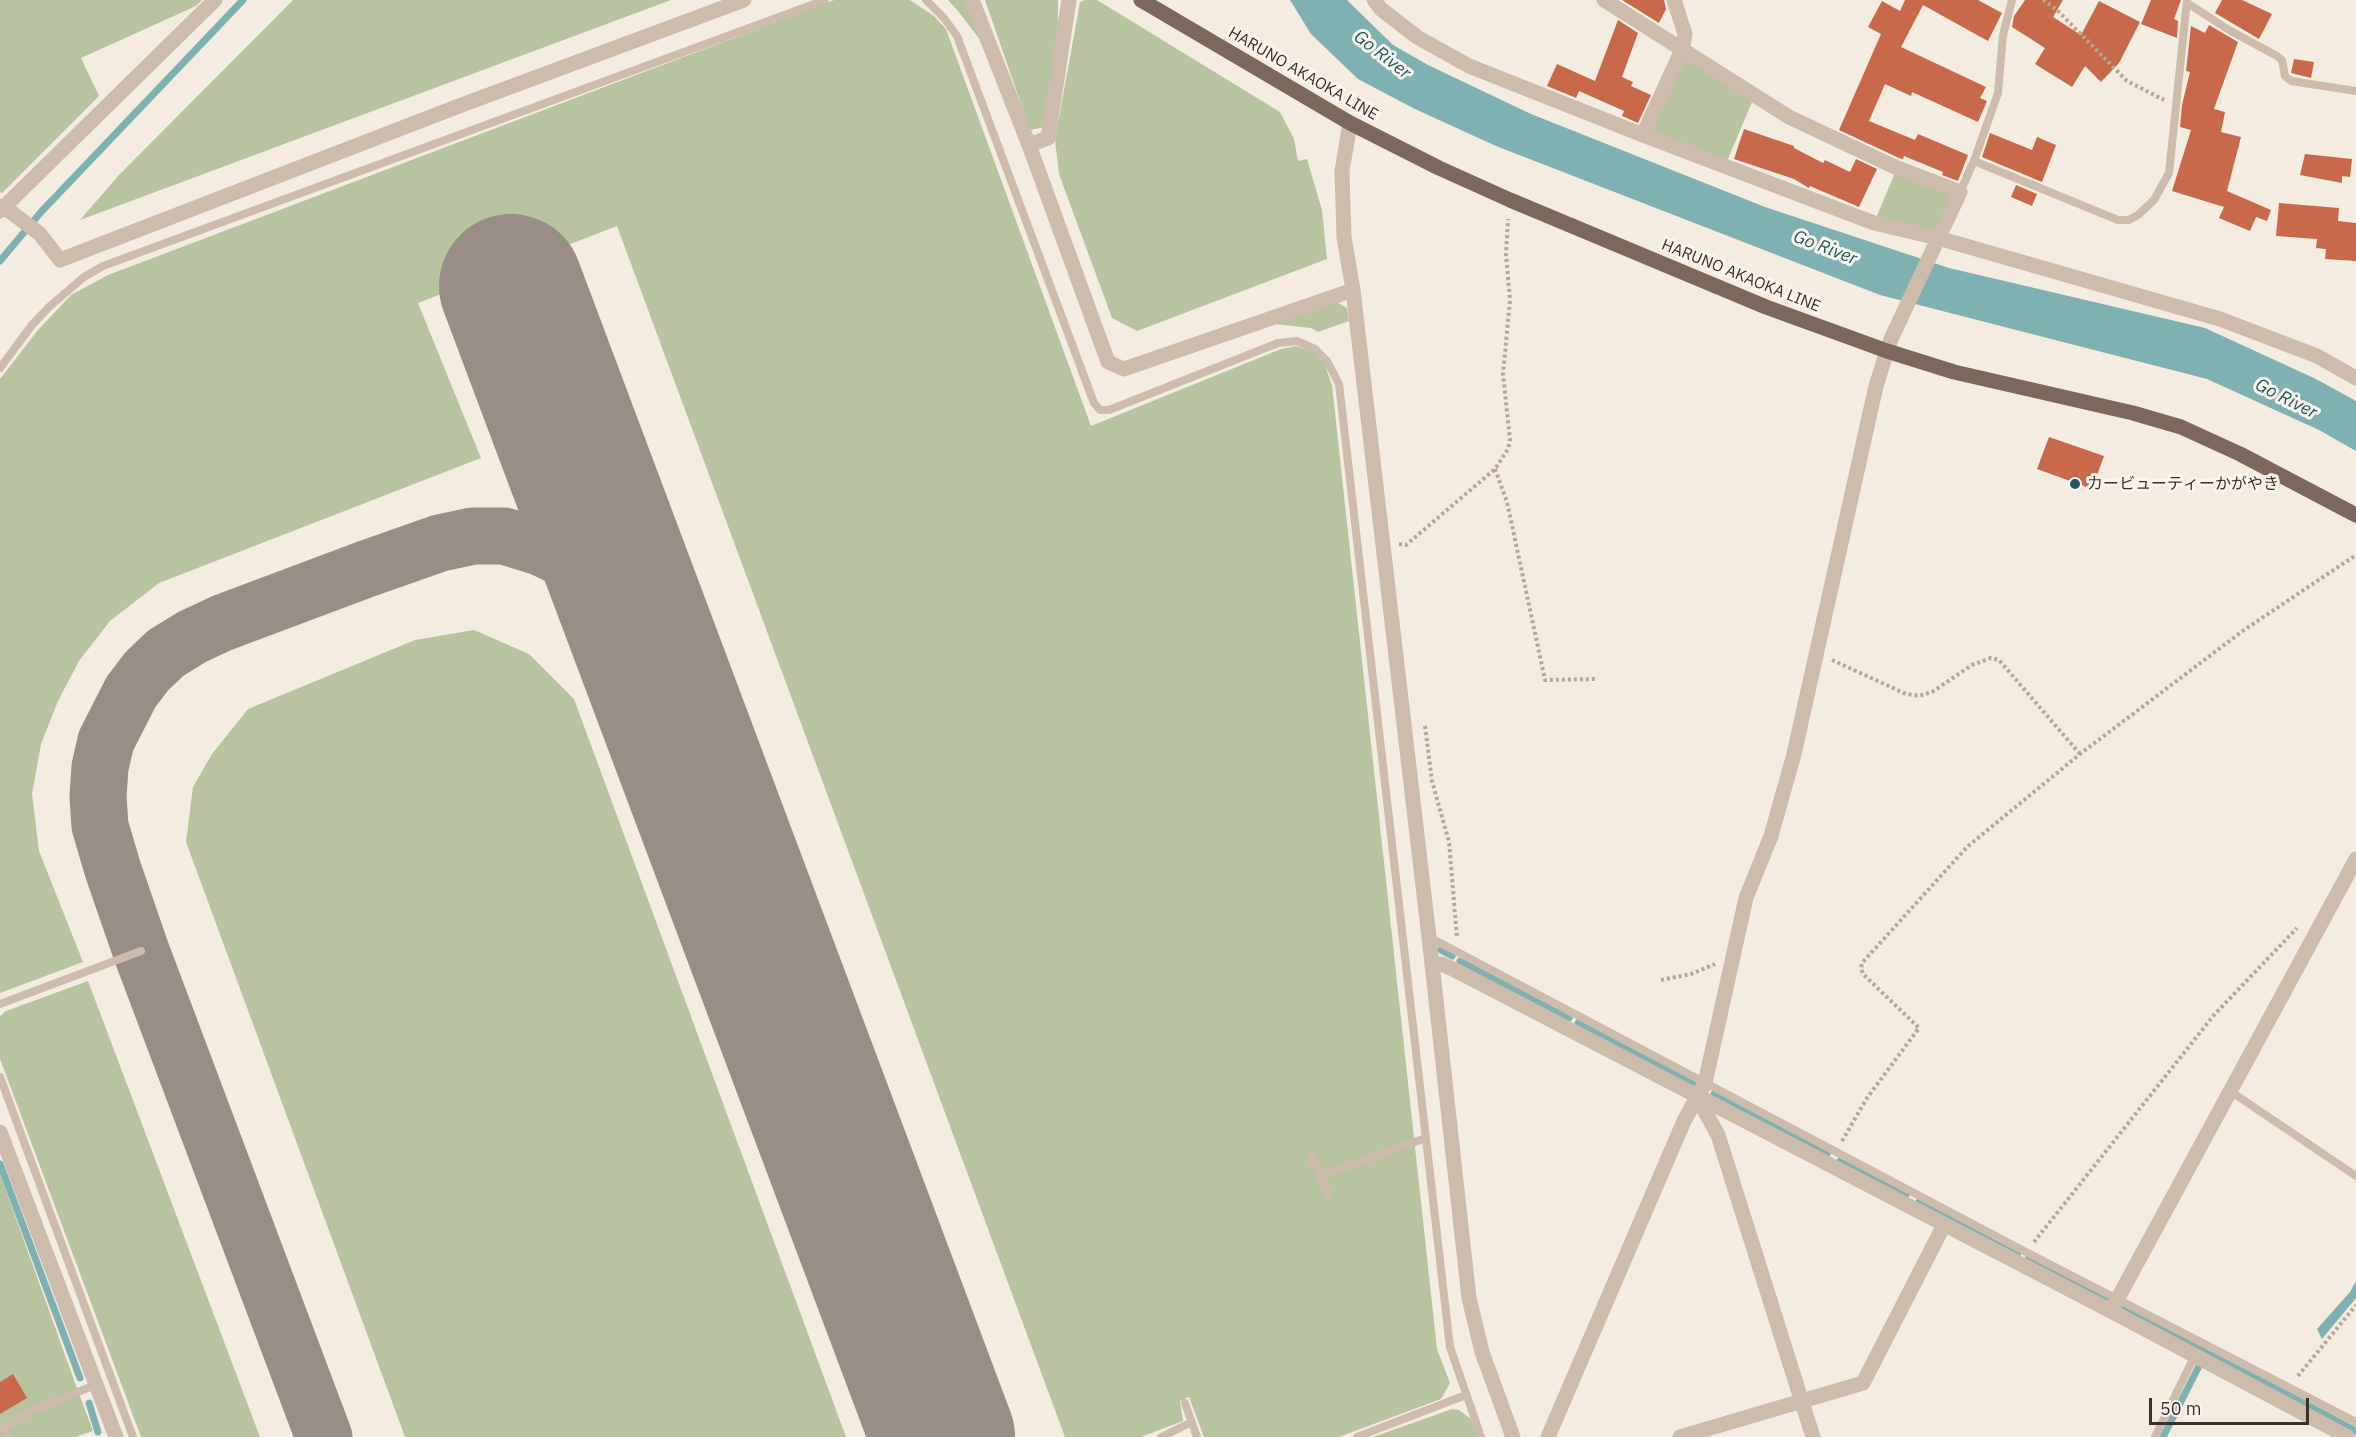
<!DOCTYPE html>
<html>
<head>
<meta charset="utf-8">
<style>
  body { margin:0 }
  #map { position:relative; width:2356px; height:1437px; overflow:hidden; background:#f4ebe1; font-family:"IBM Plex Sans",sans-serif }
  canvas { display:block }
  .scale { position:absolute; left:2149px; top:1398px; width:160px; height:27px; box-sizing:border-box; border:3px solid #3b302b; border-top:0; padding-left:8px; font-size:18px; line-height:21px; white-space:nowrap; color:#3b302b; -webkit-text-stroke:4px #fbf5ee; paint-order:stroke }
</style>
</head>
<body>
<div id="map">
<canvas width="2356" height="1437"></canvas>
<div class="scale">50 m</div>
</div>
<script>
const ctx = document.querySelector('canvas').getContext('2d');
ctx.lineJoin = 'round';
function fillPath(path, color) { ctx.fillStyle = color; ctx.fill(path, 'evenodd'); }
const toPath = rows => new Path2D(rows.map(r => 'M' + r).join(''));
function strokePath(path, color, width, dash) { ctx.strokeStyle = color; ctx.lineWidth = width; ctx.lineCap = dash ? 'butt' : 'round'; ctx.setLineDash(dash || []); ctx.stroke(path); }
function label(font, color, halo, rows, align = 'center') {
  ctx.font = font + ' "IBM Plex Sans","Noto Sans JP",sans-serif'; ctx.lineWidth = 6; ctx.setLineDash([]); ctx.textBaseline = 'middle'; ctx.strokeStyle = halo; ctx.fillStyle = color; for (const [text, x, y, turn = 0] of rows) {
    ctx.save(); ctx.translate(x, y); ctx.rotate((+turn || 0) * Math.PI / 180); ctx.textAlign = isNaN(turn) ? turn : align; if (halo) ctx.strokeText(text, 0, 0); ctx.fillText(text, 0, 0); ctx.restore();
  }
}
fillPath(toPath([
  [0,0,202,0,196,6,81,58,99,96,2,193,0,192],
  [293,0,671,0,80,220,119,175],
  [834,0,910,0,934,16,946,29,1091,426,1281,349,1296,346,1314,352,1324,363,1332,385,1437,1349,1450,1383,1441,1399,1339,1437,1204,1437,1189,1397,1180,1401,1183,1421,1141,1437,1065,1437,617,226,418,303,481,458,159,583,110,621,79,661,58,701,41,744,32,794,39,851,83,962,0,993,0,379,38,330,71,295,108,275],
  [948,0,965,0,981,41,958,11],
  [985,0,1058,0,1058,32,1045,127,1030,130],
  [1085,0,1097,0,1280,112,1294,139,1298,161,1307,159,1322,210,1327,259,1137,331,1112,318,1059,174,1055,140,1080,2],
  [1682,50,1755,95,1725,166,1643,135],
  [1897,168,1960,192,1938,238,1874,223],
  [1337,302,1347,308,1349,321,1318,332,1311,328,1275,324],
  [474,630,529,654,574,699,846,1437,405,1437,186,842,193,787,212,754,248,709,415,640],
  [88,981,260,1437,141,1437,0,1059,0,1016,6,1011],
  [0,1174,78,1391,93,1431,75,1437,0,1437],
  [1452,1409,1459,1410,1471,1419,1477,1437,1373,1437]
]), '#b8c4a0');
fillPath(toPath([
  [1290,0,1347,0,1393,45,1428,65,1531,114,1765,207,1949,268,2205,328,2316,379,2356,401,2356,451,2319,430,2207,379,1880,295,1496,146,1415,109,1358,79,1311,34],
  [2356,1281,2356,1298,2322,1339,2317,1329,2350,1292]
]), '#7fb0b2');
strokePath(toPath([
  [0,261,41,212,243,0],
  [1441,950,1452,956],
  [1460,961,1569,1018],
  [1578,1023,1693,1083],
  [1714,1094,1827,1154],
  [1840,1161,1906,1195],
  [0,1164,80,1378],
  [1919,1202,2018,1253],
  [2028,1259,2107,1300],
  [2124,1308,2356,1431],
  [89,1403,98,1432],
  [2163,1437,2199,1366]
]), '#7fb0b2', 7);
strokePath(toPath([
  [324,1437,141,951,113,870,100,826,98,797,100,767,106,741,131,692,147,671,166,653,192,637,222,623,366,569,440,543,473,536,504,536,540,547,574,563,623,604,641,623,648,651]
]), '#988e86', 57);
strokePath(toPath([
  [511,286,943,1437]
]), '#988e86', 144);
fillPath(toPath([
  [1622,0,1664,0,1666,9,1659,23],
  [1905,0,1978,0,2002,13,1988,41,1923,5,1901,47,1986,87,1980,98,1987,101,1978,122,1912,92,1911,96,1885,84,1869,121,1915,140,1918,134,1968,155,1958,181,1942,175,1943,172,1904,156,1903,159,1899,158,1839,130,1881,34,1868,27,1882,1,1900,11],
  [2025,0,2063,0,2053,17,2081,35,2099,1,2140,22,2119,63,2101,82,2085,66,2072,87,2035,64,2045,48,2012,27,2014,16],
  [2151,0,2181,0,2174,19,2178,21,2177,38,2141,24],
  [2222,0,2242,0,2272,14,2259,39,2215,13],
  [1618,20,1638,33,1622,77,1633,82,1631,86,1651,95,1638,123,1622,116,1624,111,1579,91,1576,98,1547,86,1557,64,1595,81],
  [2209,25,2238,42,2214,109,2225,112,2221,132,2241,137,2227,191,2271,210,2267,221,2256,217,2250,231,2219,218,2224,207,2172,191,2191,130,2180,127,2182,105,2190,72,2186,71,2191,26,2205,33],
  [2294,59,2314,62,2311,78,2291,73],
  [1744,129,1794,146,1794,148,1823,163,1825,160,1850,172,1856,159,1877,169,1859,207,1810,186,1809,188,1794,179,1734,159],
  [1990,133,2032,150,2037,137,2056,145,2042,182,1982,157],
  [2305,154,2352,159,2350,177,2342,176,2342,183,2300,175],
  [2016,185,2037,194,2032,206,2011,197],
  [2279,203,2339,208,2338,221,2356,223,2356,261,2325,259,2326,249,2316,248,2317,239,2276,236],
  [2049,437,2104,456,2092,489,2037,469],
  [13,1374,27,1398,0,1414,0,1382]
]), '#c8694b');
strokePath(toPath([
  [2043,0,2056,9,2127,81,2164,100],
  [1495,469,1507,502,1545,680,1597,679],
  [1399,544,1406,545,1495,469,1508,449,1510,440,1503,374,1510,300,1506,255,1508,219],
  [1832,660,1906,694,1919,696,1932,692,1972,665,1991,658,1999,660,2080,754],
  [1425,726,1432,781,1449,842,1457,938],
  [1661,980,1691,974,1715,964],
  [1842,1141,1867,1098,1919,1028,1863,974,1861,968,1862,963,1967,847,2080,754,2244,630,2356,555],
  [2034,1242,2214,1015,2297,928],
  [2298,1376,2356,1305]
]), '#b9a596', 4, [3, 3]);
strokePath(toPath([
  [926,0,944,18,957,36,1094,403,1100,410,1109,410,1278,343,1297,341,1315,349,1327,361,1339,384,1450,1347,1481,1437],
  [2187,3,2229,30,2277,56,2282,60,2285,76,2291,81,2356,91],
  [1974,161,2118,220,2129,220,2138,215,2154,200,2169,173,2187,0],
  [1960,192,1974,161,1998,93,2003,35,2012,0],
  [0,368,32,325,49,307,84,277,103,266,825,0],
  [1429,937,2026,1252,2356,1422],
  [0,1004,141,951],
  [0,1077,133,1437],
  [2230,1091,2356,1176],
  [1311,1155,1328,1194],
  [1320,1176,1426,1138],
  [1185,1403,1197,1437],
  [3,1429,8,1437],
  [0,1430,31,1411,95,1385],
  [1161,1437,1192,1422],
  [1357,1437,1466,1395],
  [2155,1437,2195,1355]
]), '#cdbbac', 8);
strokePath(toPath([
  [972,0,1029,145,1108,362,1124,369,1353,290],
  [1374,0,1381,9,1417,37,1469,66,1643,135,1874,223,1938,238,2220,319,2317,356,2356,378],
  [1643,135,1682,50,1685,34,1674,0],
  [1029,145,1048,138,1069,0],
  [3,206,40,234,60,260,459,106,744,0],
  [1432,965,1441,964,1453,969,2111,1311,2348,1437],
  [1697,1097,1718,1135,1813,1437],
  [0,1132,116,1437],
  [2111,1311,2356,859],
  [1548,1437,1684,1121,1705,1083,1746,898,1771,836,1794,754,1876,386,1891,339,1960,192,1895,167,1789,117,1604,0],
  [1680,1437,1863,1383,1944,1225]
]), '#cdbbac', 15);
strokePath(toPath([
  [1350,123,1342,171,1344,237,1353,290,1429,937,1469,1298,1482,1352,1513,1437],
  [0,211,215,0]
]), '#cdbbac', 15);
strokePath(toPath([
  [1141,0,1350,123,1439,168,1510,200,1766,307,1887,351,1954,372,2133,413,2181,427,2240,454,2356,515]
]), '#7d675c', 15);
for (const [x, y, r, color] of [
  [2075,484,6,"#1f5a5e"]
]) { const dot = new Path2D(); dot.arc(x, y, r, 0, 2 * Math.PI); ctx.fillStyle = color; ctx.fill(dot); strokePath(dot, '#fbf5ee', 2); }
label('16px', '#3b302b', '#fbf5ee', [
  ["HARUNO AKAOKA LINE",1303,74,30],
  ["HARUNO AKAOKA LINE",1741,276,22]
]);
label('16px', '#3b302b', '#fbf5ee', [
  ["カービューティーかがやき",2087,484]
], 'left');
label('italic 18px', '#1f5a5e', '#fbf5ee', [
  ["Go River",1382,55,38],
  ["Go River",1825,248,21],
  ["Go River",2286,399,27]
]);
</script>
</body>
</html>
